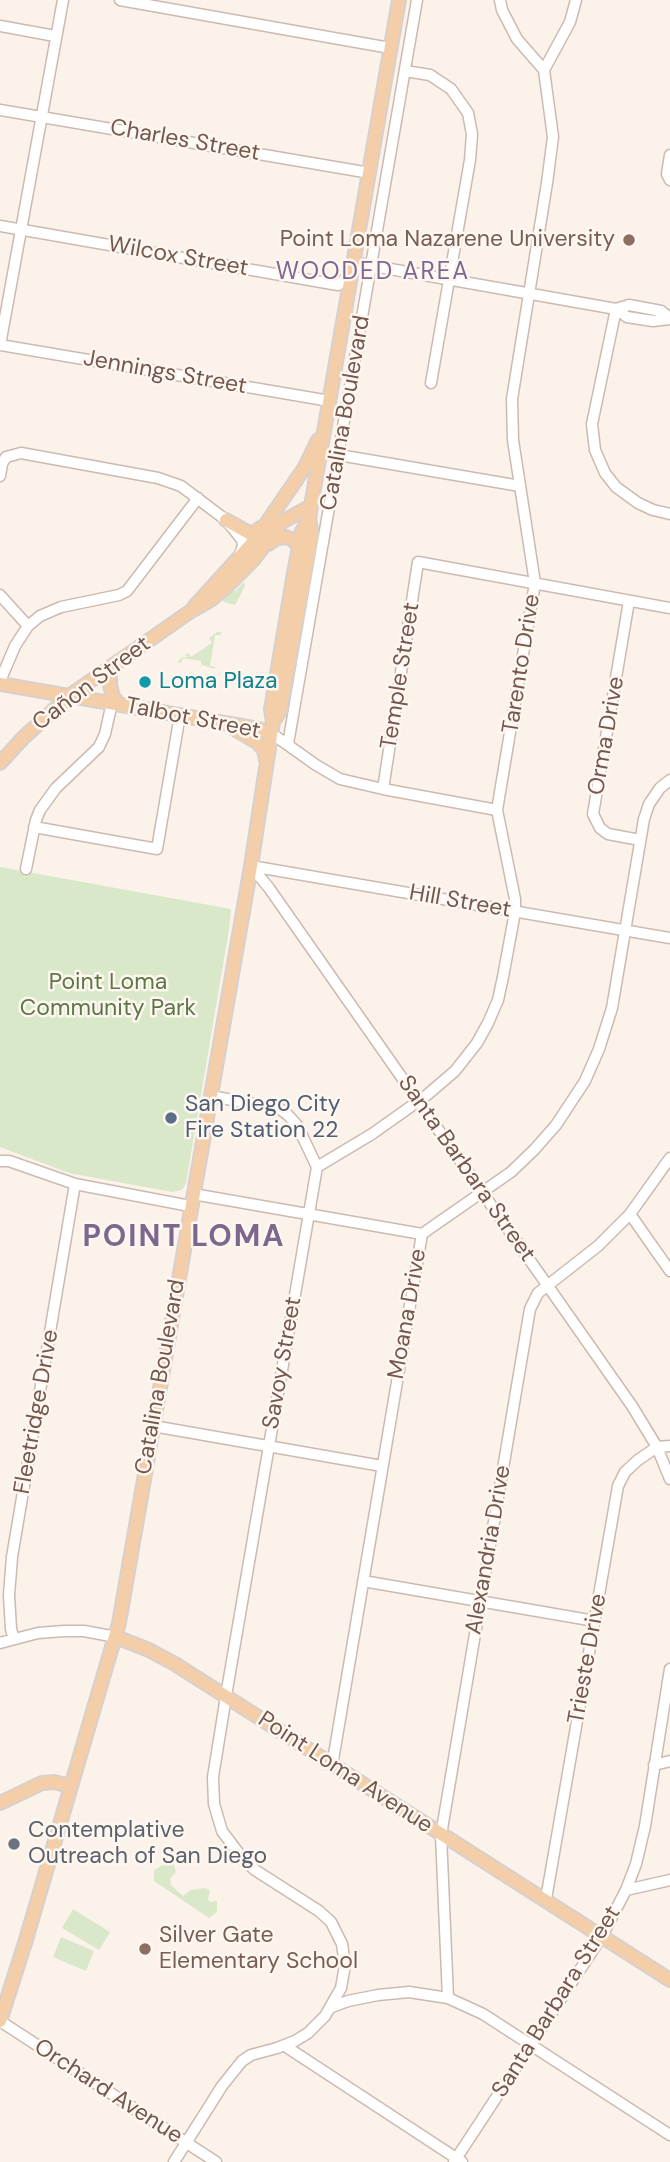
<!DOCTYPE html>
<html>
<head>
<meta charset="utf-8">
<style>
  body { margin:0 }
  canvas { display:block; background:#fbf2ea }
</style>
</head>
<body>
<canvas width="670" height="2162"></canvas>
<script>
const ctx = document.querySelector('canvas').getContext('2d');
ctx.lineJoin = 'round';
function fillPath(path, color) { ctx.fillStyle = color; ctx.fill(path, 'evenodd'); }
const toPath = rows => new Path2D(rows.map(r => 'M' + r).join(''));
function strokePath(path, color, width, dash) { ctx.strokeStyle = color; ctx.lineWidth = width; ctx.lineCap = dash ? 'butt' : 'round'; ctx.setLineDash(dash || []); ctx.stroke(path); }
function label(font, color, halo, rows, align = 'center') {
  ctx.font = font + ' "DM Sans",sans-serif'; ctx.lineWidth = 5; ctx.setLineDash([]); ctx.textBaseline = 'middle'; ctx.strokeStyle = halo; ctx.fillStyle = color; for (const [text, x, y, turn = 0] of rows) {
    ctx.save(); ctx.translate(x, y); ctx.rotate((+turn || 0) * Math.PI / 180); ctx.textAlign = isNaN(turn) ? turn : align; if (halo) ctx.strokeText(text, 0, 0); ctx.fillText(text, 0, 0); ctx.restore();
  }
}
fillPath(toPath([
  [244,582,245,586,235,605,224,602,221,598,233,590,235,591],
  [217,632,221,632,221,635,215,635,210,666,215,667,215,669,202,665,201,667,201,661,183,658,181,663,177,662,183,657,188,657,185,655,188,653,191,657,212,643,209,638],
  [0,867,231,909,229,930,186,1183,182,1190,172,1192,69,1173,0,1147],
  [169,1862,174,1865,176,1872,170,1879,171,1885,183,1896,191,1890,205,1888,210,1891,208,1899,210,1902,217,1901,217,1912,209,1918,154,1881,154,1870],
  [73,1909,110,1932,99,1950,62,1928],
  [61,1937,94,1951,86,1971,53,1957]
]), '#d9e8c9');
const minor = toPath([
  [120,0,390,48],
  [500,0,502,10,517,39,544,70],
  [0,26,55,36],
  [405,71,430,75,451,89,468,113,472,134,470,160,431,383],
  [0,110,370,173],
  [670,155,667,174,670,180],
  [0,226,338,285,362,264,616,309,629,305,661,311,670,318],
  [616,309,592,424,595,450,605,473,616,487,638,503,653,510,670,514],
  [616,309,627,317,653,321,670,319],
  [0,345,63,0],
  [0,345,330,401],
  [339,455,520,486],
  [0,476,2,464,6,457,21,453,158,478,181,486,226,520,242,540,243,546,240,554],
  [0,595,28,626],
  [629,601,593,814,600,828,608,834,640,840],
  [0,681,15,646,28,626,40,616,61,607,119,595,127,591,198,498],
  [271,733,316,765,340,779,383,789,497,810],
  [288,744,417,0],
  [383,789,418,562,670,608],
  [34,827,157,849,180,715],
  [251,866,269,888,632,1406,657,1447,670,1479],
  [251,866,670,938],
  [26,869,36,820,40,810,56,788,99,747,105,734,113,698],
  [0,1161,9,1161,75,1184,190,1206],
  [317,1167,372,1134,427,1095,455,1071,477,1043,488,1023,498,1000,503,977,515,912,515,899,497,810,535,583,513,440,512,399,547,183,553,137,544,70,570,22,576,0],
  [193,1194,422,1234],
  [630,1214,670,1271],
  [153,1426,382,1466],
  [363,1581,595,1621],
  [14,1639,11,1629,9,1595,12,1557,75,1184],
  [0,1643,38,1633,64,1631,84,1631,116,1637],
  [654,1765,670,1761],
  [332,1766,422,1234,511,1172,534,1150,556,1125,585,1081,599,1049,612,1008,644,819,649,804,660,788,670,780],
  [626,1890,670,1880],
  [546,1899,618,1486,625,1472,638,1460,657,1447,670,1446],
  [448,1998,441,1835,530,1309,538,1293,598,1246,630,1214,670,1158],
  [332,2007,348,2001,378,1995,409,1992,448,1998,483,2014,670,2135],
  [0,2021,216,2162],
  [285,2046,462,2162],
  [174,2162,222,2086,242,2061,251,2055,277,2048,295,2041,308,2033,325,2016,341,1988,345,1965,342,1944,331,1922,319,1911,255,1870,243,1859,222,1831,214,1804,213,1777,228,1684,317,1167,297,1125,288,1115,280,1109,211,1096],
  [454,2162,602,1936,626,1890,636,1864,645,1826,670,1669]
]);
const major = toPath([
  [226,520,249,533,255,532,262,527],
  [268,544,277,538,286,537,294,540,299,548],
  [194,607,255,540,305,467,318,440],
  [114,665,110,671,110,685,113,697,120,705],
  [0,684,259,729,271,733],
  [273,722,280,711,312,534,309,520,311,506,399,0],
  [233,728,257,742,264,750,266,760],
  [0,763,23,738,69,696,191,611,212,599,228,585,254,559,282,522,311,506],
  [116,1637,149,1650,175,1664,670,1980],
  [0,1803,42,1783,54,1782,70,1786],
  [0,2021,25,1943,119,1623,251,866,273,722,271,709,294,573,302,531,309,520]
]);
strokePath(minor, '#ccbab0', 13);
strokePath(major, '#d8d0ce', 16);
strokePath(minor, '#fff', 10);
strokePath(major, '#f3cea9', 12);
for (const [x, y, r, color] of [
  [629,240,7,"#8d6e63"],
  [145,682,7,"#0f9aa8"],
  [171,1118,7,"#5c6f8a"],
  [14,1844,7,"#6b7280"],
  [145,1949,7,"#8d6e63"]
]) { const dot = new Path2D(); dot.arc(x, y, r, 0, 2 * Math.PI); ctx.fillStyle = color; ctx.fill(dot); strokePath(dot, '#fef7f0', 2.5); }
label('23px', '#74584f', '#fef7f0', [
  ["Charles Street",185,141,10],
  ["Wilcox Street",178,257,10],
  ["Jennings Street",165,373,10],
  ["Catalina Boulevard",346,413,-80],
  ["Tarento Drive",522,664,-81],
  ["Temple Street",401,676,-81],
  ["Cañon Street",92,684,-37],
  ["Talbot Street",193,719,11],
  ["Orma Drive",607,736,-80],
  ["Hill Street",460,902,10],
  ["Santa Barbara Street",466,1169,55],
  ["Moana Drive",408,1314,-80],
  ["Savoy Street",283,1363,-80],
  ["Catalina Boulevard",161,1377,-80],
  ["Fleetridge Drive",37,1412,-80],
  ["Alexandria Drive",489,1550,-80],
  ["Trieste Drive",588,1659,-80],
  ["Point Loma Avenue",345,1773,33],
  ["Santa Barbara Street",557,2002,-58],
  ["Orchard Avenue",108,2092,33]
]);
label('23px', '#785e54', '#fef7f0', [
  ["Point Loma Nazarene University",615,240],
  ["Silver Gate",159,1936,"left"],
  ["Elementary School",159,1962,"left"]
], 'right');
label('23px', '#0d838f', '#fef7f0', [
  ["Loma Plaza",159,682]
], 'left');
label('23px', '#5d7848', '#fef7f0', [
  ["Point Loma",108,983],
  ["Community Park",108,1009]
]);
label('23px', '#4e5e75', '#fef7f0', [
  ["San Diego City",185,1105],
  ["Fire Station 22",185,1131]
], 'left');
label('23px', '#5b616d', '#fef7f0', [
  ["Contemplative",28,1831],
  ["Outreach of San Diego",28,1857]
], 'left');
ctx.letterSpacing = '2px';
label('24px', '#7d678f', '#fef7f0', [
  ["WOODED AREA",373,273]
]);
ctx.letterSpacing = '0px';
ctx.letterSpacing = '2px';
label('bold 30px', '#7d678f', '#fef7f0', [
  ["POINT LOMA",184,1238]
]);
ctx.letterSpacing = '0px';
</script>
</body>
</html>
